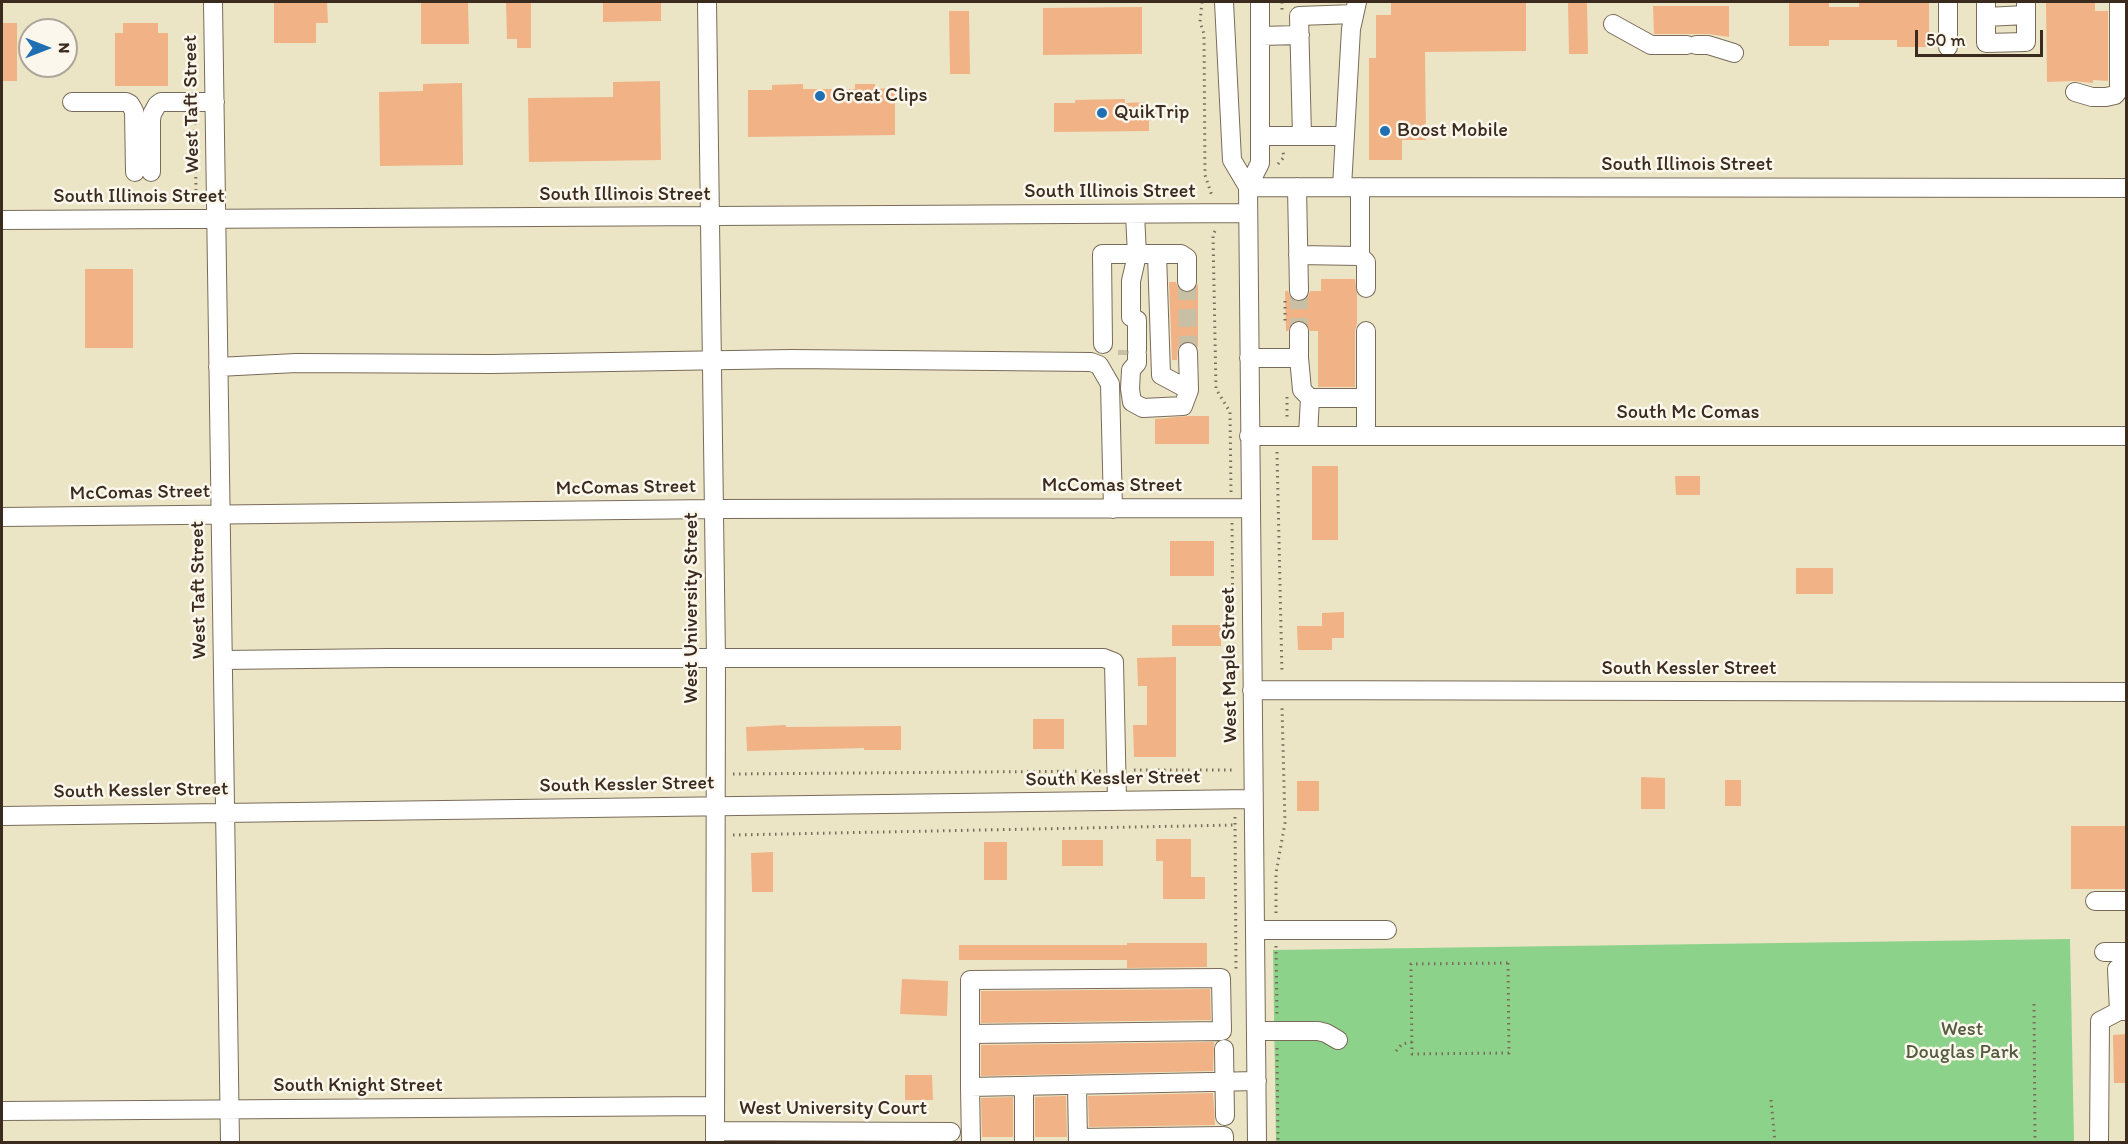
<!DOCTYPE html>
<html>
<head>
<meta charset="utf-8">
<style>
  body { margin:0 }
  #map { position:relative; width:2128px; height:1144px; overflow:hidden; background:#ebe5c6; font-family:Itim,sans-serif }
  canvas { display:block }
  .frame { position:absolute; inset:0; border:3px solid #3b2a1e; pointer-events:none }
  .north { position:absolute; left:18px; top:18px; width:60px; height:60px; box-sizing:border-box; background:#fbf7ec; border:2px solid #aea59a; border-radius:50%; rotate:90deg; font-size:16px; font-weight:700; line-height:24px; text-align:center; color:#3b2a1e }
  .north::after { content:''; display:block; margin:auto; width:21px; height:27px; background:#1f6fb2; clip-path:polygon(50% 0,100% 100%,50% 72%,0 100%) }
  .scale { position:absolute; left:1915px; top:30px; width:128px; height:27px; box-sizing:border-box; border:3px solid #3b2a1e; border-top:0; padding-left:8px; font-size:18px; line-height:21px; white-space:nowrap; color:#3b2a1e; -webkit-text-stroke:4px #fbf7ec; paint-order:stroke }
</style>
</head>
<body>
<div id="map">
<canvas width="2128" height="1144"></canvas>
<div class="frame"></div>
<div class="north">N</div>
<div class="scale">50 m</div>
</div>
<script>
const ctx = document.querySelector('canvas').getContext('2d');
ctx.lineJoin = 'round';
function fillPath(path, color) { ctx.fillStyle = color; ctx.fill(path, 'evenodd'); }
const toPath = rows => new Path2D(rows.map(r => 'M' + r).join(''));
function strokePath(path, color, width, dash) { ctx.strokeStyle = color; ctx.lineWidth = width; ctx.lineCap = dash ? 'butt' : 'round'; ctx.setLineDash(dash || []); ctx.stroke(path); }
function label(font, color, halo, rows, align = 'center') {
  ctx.font = font + ' Itim,sans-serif'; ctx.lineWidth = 5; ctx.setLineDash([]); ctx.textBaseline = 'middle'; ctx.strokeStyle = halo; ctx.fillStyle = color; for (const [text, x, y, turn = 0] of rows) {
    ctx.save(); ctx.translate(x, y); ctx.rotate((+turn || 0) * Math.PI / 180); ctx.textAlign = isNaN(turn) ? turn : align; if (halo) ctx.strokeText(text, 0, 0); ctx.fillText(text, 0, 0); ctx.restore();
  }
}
fillPath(toPath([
  [2070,939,2074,1142,1276,1142,1273,950]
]), '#8dd28b');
fillPath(toPath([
  [274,2,327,2,328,23,316,23,316,43,274,43],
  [421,2,468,2,469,44,421,44],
  [506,2,531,2,531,48,517,48,517,39,507,39],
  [603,2,661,2,661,21,603,22],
  [1391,2,1526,2,1526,51,1425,52,1426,140,1402,140,1402,160,1369,160,1369,58,1376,58,1376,15,1391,15],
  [1568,2,1587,2,1588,54,1569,54],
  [1789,2,1829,2,1829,7,1859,7,1859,2,1929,2,1929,47,1897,47,1897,40,1829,40,1829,46,1789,46],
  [2046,2,2095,2,2095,11,2108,11,2108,81,2093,80,2093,83,2073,81,2047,82],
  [1653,6,1729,6,1729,37,1708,34,1654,34],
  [1142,7,1142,54,1043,55,1043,8],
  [949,11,969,11,970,74,950,74],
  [2,23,17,23,17,81,2,81],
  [123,23,158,23,158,33,168,33,168,86,115,86,115,33,123,33],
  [660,81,661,160,529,162,528,98,613,97,613,82],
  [462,83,463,165,380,166,379,92,423,91,423,84],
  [803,84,803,89,855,89,855,84,875,84,875,89,895,88,895,135,748,137,748,90,772,90,772,85],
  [1125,99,1125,103,1149,102,1149,131,1054,132,1054,103,1075,103,1075,100],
  [85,269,133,269,133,348,85,348],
  [1321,279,1355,279,1357,295,1357,324,1355,331,1355,387,1318,387,1318,331,1310,331,1305,322,1298,320,1293,322,1288,331,1286,331,1285,291,1288,291,1290,297,1294,301,1304,301,1308,297,1310,291,1321,291],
  [1169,282,1176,282,1178,288,1186,293,1193,291,1198,284,1198,347,1193,342,1187,341,1182,343,1178,347,1177,360,1172,360],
  [1188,416,1209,416,1209,444,1155,444,1155,419],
  [1312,466,1338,466,1338,540,1312,540],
  [1675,476,1700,476,1700,495,1676,495],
  [1170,541,1214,541,1214,576,1170,576],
  [1796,568,1833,568,1833,594,1796,594],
  [1344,612,1344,638,1332,638,1332,650,1298,650,1297,626,1322,626,1322,613],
  [1172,625,1221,625,1221,646,1172,646],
  [1176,657,1176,757,1134,757,1133,725,1147,725,1147,686,1138,686,1137,658],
  [1033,719,1064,719,1064,749,1033,749],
  [786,725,786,727,901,726,901,750,864,750,864,748,747,751,746,727],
  [1641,777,1665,778,1665,809,1641,809],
  [1725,780,1741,780,1741,806,1725,806],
  [1297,781,1319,781,1319,811,1297,811],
  [2071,826,2127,826,2127,889,2071,889],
  [1156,839,1191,839,1191,877,1205,877,1205,899,1163,899,1163,861,1156,861],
  [1062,840,1103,840,1103,866,1062,866],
  [984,842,1007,842,1007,880,984,880],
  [773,852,773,892,752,892,751,853],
  [1127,943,1207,943,1207,967,1127,968,1127,960,959,960,959,945,1127,945],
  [902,979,948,981,947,1016,900,1014],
  [1210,989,1211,1020,981,1023,981,991],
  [2127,1034,2127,1083,2114,1083,2113,1035],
  [1214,1042,1213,1071,981,1076,981,1045],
  [905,1075,932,1075,933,1100,905,1100],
  [1213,1093,1215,1125,1089,1127,1088,1096],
  [1066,1096,1067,1137,1035,1137,1035,1097],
  [1013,1097,1013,1137,982,1137,981,1098]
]), '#f1b286');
strokePath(toPath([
  [1187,282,1188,352],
  [1299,291,1299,331],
  [1127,350,1127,355]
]), '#c8c0a4', 18, [18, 9]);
const minor = toPath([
  [213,2,230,1142],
  [707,2,716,659,715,1142],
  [1224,2,1232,160,1248,187],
  [1948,2,1948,47],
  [1986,2,1986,43,2026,42,2026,2],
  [1986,17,2026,15],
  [1613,24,1651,45,1687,45],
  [1260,36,1300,35],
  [1696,45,1708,45,1734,53],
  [2075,92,2092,97,2106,97,2115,95,2119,90,2119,2],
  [72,102,126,102,130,104,134,111,135,172],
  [1260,136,1344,136],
  [1302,136,1299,16,1354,14],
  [151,172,151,120,152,114,157,105,161,102,215,102],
  [1248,187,2126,188],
  [1297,187,1299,291],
  [1342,187,1351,29,1357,2],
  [1135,214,1137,255,1131,281,1131,317,1137,320,1137,350],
  [2,220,1248,213],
  [1157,254,1181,254,1187,258,1187,282],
  [1298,255,1360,256,1360,187],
  [1360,256,1366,262,1366,288],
  [1299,331,1299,358,1302,390,1310,398,1366,398,1366,331],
  [1103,344,1102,254,1157,254,1161,375,1189,390],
  [1137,355,1137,363,1131,370,1130,389,1132,402,1143,408,1183,406,1189,390,1188,352],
  [1249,358,1299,358],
  [218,367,296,363,491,364,792,359,1091,362,1099,365,1110,384,1113,509],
  [1366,398,1366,436],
  [1249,436,2126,436],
  [1308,436,1310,398],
  [2,517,714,509,1250,508],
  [223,660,389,658,1104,658,1114,662,1117,801],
  [1252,690,2126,692],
  [2,816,1253,799],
  [2095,901,2126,901],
  [1255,930,1387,930],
  [2104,952,2126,952],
  [2119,1011,2117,969,2126,970],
  [1256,1031,1318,1031,1326,1033,1338,1040],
  [970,1034,1222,1031,1221,978,970,980,970,1087],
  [1224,1049,1225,1116],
  [1077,1085,1078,1142],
  [1024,1086,1024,1142],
  [2,1111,714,1106],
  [715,1131,951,1132],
  [1078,1138,1224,1136,1224,1142],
  [971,1142,970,1087,1257,1081],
  [1257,1142,1248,187,1260,163,1260,2],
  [2099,1142,2100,1021,2119,1011,2126,1011]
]);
strokePath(minor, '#796b59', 20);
strokePath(toPath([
  [1202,2,1200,22,1204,34,1205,175,1212,196],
  [1282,2,1282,10],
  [195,117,196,190],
  [1278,164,1284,157,1283,152],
  [1215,231,1213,235,1216,389,1230,412,1231,493],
  [1285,301,1285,322],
  [1287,397,1287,421],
  [1277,452,1282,674],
  [1232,523,1233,646],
  [1134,770,1234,770],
  [733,774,1101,771],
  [1235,817,1236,970],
  [733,835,1235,825],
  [1276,913,1276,873,1285,823,1282,707],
  [1276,946,1277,1015],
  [1508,963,1509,1053,1412,1054,1411,964,1508,963],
  [2034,1004,2035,1142],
  [1277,1048,1278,1142],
  [1396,1051,1402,1044,1412,1042],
  [1771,1100,1775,1142]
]), '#796b59', 3, [1.5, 4.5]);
strokePath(minor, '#fff', 18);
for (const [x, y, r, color] of [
  [820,96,6,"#1f6fb2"],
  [1102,113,6,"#1f6fb2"],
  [1385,131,6,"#1f6fb2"]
]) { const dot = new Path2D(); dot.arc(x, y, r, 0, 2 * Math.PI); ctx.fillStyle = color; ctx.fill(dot); strokePath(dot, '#fbf7ec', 2); }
label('20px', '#3b2a1e', '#fbf7ec', [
  ["Great Clips",832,96],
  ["QuikTrip",1114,113],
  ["Boost Mobile",1397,131]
], 'left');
label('20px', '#3b2a1e', '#fbf7ec', [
  ["West Taft Street",192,104,-91],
  ["South Illinois Street",1687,165],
  ["South Illinois Street",1110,192],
  ["South Illinois Street",625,195],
  ["South Illinois Street",139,197],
  ["South Mc Comas",1688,413],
  ["McComas Street",1112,486],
  ["McComas Street",626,488,-1],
  ["McComas Street",140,493,-1],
  ["West Taft Street",199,590,-91],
  ["West University Street",692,608,-90],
  ["West Maple Street",1230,665,-91],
  ["South Kessler Street",1689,669],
  ["South Kessler Street",1113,779,-1],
  ["South Kessler Street",627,785,-1],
  ["South Kessler Street",141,791,-1],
  ["South Knight Street",358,1086],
  ["West University Court",833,1109]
]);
label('20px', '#545c3f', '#fbf7ec', [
  ["West",1962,1030],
  ["Douglas Park",1962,1053]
]);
</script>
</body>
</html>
